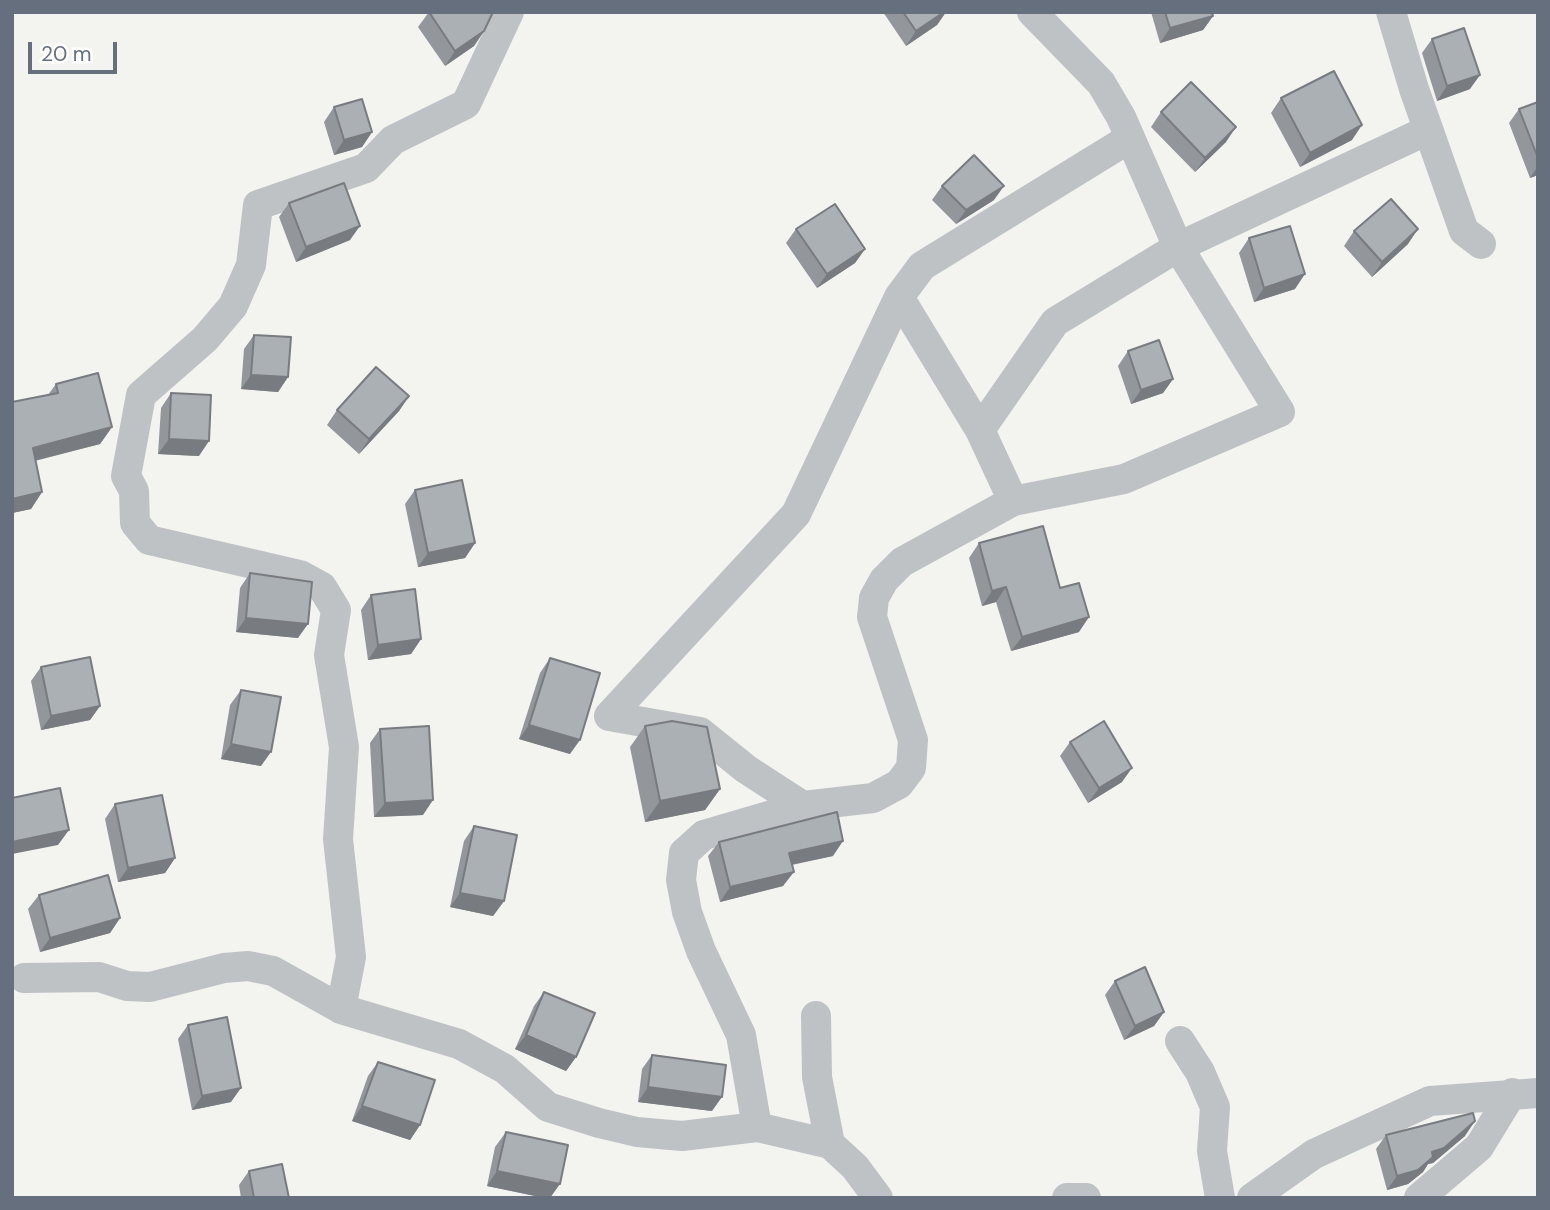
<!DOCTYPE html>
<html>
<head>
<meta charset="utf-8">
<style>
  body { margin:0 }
  #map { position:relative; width:1550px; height:1210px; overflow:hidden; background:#f3f3f0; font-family:"DM Sans",sans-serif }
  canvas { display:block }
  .frame { position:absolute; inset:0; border:14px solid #656f7e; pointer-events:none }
  .scale { position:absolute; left:28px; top:42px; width:89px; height:32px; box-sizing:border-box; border:4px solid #656f7e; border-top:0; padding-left:9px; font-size:21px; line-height:24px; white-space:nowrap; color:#656f7e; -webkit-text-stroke:5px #fff; paint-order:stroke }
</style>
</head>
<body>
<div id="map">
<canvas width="1550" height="1210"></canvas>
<div class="frame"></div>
<div class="scale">20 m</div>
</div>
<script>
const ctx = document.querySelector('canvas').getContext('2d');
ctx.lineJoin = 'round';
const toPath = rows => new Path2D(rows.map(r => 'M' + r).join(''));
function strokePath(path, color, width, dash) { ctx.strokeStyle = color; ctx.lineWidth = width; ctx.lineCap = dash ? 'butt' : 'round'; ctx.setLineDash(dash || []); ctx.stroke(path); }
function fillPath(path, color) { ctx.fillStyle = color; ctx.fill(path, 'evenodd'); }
strokePath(toPath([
  [1391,12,1414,89,1464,231,1481,244],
  [899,297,980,430,1013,501],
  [980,430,1055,322,1178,247,1428,130],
  [609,716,796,514,899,297,922,266,1130,138],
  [609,716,700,732,746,769,803,806],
  [24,978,99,977,127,986,150,987,224,968,248,966,273,971,341,1009,459,1044,505,1069,548,1107,599,1123,637,1132,682,1136,757,1127,830,1144,855,1167,878,1198],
  [341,1009,351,957,338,839,344,747,329,655,336,610,322,587,300,575,149,540,135,523,134,491,126,476,141,395,205,339,233,306,251,265,258,205,366,168,393,140,466,104,509,12],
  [816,1016,817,1077,830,1144],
  [1180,1041,1200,1072,1215,1107,1212,1151,1220,1198],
  [757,1127,741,1035,701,951,687,912,681,880,684,853,704,835,803,806,873,798,899,784,911,768,913,740,872,617,874,598,884,580,902,562,1013,501,1124,479,1280,412,1178,247,1121,117,1101,83,1032,12],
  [1067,1198,1086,1198],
  [1252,1198,1314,1154,1430,1101,1538,1093],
  [1419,1198,1479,1147,1512,1093]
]), '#bfc2c5', 30);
fillPath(toPath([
  [429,12,484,31,474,46,445,66,418,27],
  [883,12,946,12,937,25,906,46],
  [1151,12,1212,12,1213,16,1203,30,1160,43],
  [1432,39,1470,89,1437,101,1422,53],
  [1281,98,1352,140,1300,167,1271,113],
  [1538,102,1538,175,1530,178,1509,123,1519,109],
  [334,107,372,132,362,147,334,155,324,122],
  [1161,112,1226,142,1195,172,1151,127],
  [942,186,994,200,956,224,932,200],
  [289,203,350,240,296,262,279,217],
  [796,229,865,249,855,263,817,288,786,243],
  [1354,231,1408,244,1372,277,1344,246],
  [1249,238,1295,289,1254,302,1239,253],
  [254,335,288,377,278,392,241,389,244,349],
  [1128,351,1173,379,1163,393,1131,404,1118,366],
  [56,384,112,427,100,444,35,461,42,492,31,509,12,513,12,402,48,395],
  [171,393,199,456,158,454,161,408],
  [409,396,399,411,359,454,327,425,337,410],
  [415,490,475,543,465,558,418,567,405,504],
  [979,543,1060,588,1079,632,1011,651,996,602,982,606,969,558],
  [250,573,298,638,236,632,240,588],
  [371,595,421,639,411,654,368,660,361,610],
  [550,658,570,754,519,739,540,673],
  [41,667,100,706,90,720,41,730,31,681],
  [241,690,261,766,221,759,230,705],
  [645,726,720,789,705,810,645,822,630,747],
  [380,729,423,815,374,817,370,743],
  [1070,742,1122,782,1088,803,1060,756],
  [115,804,175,858,165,873,118,882,105,819],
  [474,826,504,901,493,916,450,907,464,841],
  [719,842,833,856,792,865,783,886,720,902,708,856],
  [39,895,120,918,110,933,40,952,28,909],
  [1115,981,1164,1012,1154,1026,1124,1040,1105,995],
  [544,992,576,1057,566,1071,515,1049,534,1006],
  [188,1025,231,1102,192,1110,178,1039],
  [652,1055,712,1111,638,1102,642,1069],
  [378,1062,420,1125,410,1140,352,1121,368,1076],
  [506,1132,550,1198,545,1198,487,1186,495,1147],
  [1386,1135,1465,1136,1433,1163,1428,1164,1423,1172,1408,1184,1387,1190,1376,1149],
  [249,1171,289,1198,241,1198,239,1185]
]), '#93979c');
fillPath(toPath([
  [944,12,946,12,937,25,906,46,916,31],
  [1213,16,1203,30,1160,43,1170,28],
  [484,31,474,46,445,66,455,51],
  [1480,75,1470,89,1437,101,1447,86],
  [1362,125,1352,140,1300,167,1310,153],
  [1236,127,1226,142,1195,172,1205,158],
  [372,132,362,147,334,155,344,140],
  [1538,166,1538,175,1530,178],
  [1004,186,994,200,956,224,966,210],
  [360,226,350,240,296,262,306,247],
  [1418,229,1408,244,1372,277,1382,262],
  [865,249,855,263,817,288,827,274],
  [1305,274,1295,289,1254,302,1264,288],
  [251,375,288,377,278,392,241,389],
  [1173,379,1163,393,1131,404,1141,390],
  [409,396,399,411,359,454,369,439],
  [112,427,100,444,21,464,33,448],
  [169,439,209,441,199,456,158,454],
  [42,492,31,509,12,513,12,499],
  [475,543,465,558,418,567,428,553],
  [1006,587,996,602,982,606,992,591],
  [1089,617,1079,632,1011,651,1022,637],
  [246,618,308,624,298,638,236,632],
  [421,639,411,654,368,660,378,645],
  [100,706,90,720,41,730,51,716],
  [529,725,580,740,570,754,519,739],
  [231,744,271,752,261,766,221,759],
  [1132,768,1122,782,1088,803,1099,788],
  [720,789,705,810,645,822,660,801],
  [433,800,423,815,374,817,385,803],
  [69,830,58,845,12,854,12,842],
  [843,841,833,856,779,867,789,853],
  [175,858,165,873,118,882,128,868],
  [794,872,783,886,720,902,730,887],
  [460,893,504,901,493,916,450,907],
  [120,918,110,933,40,952,50,938],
  [1164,1012,1154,1026,1124,1040,1135,1026],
  [526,1035,576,1057,566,1071,515,1049],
  [648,1087,722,1097,712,1111,638,1102],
  [241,1088,231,1102,192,1110,202,1096],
  [362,1106,420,1125,410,1140,352,1121],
  [1475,1121,1465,1136,1433,1163,1428,1164,1423,1172,1408,1184,1387,1190,1397,1176],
  [497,1171,560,1184,550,1198,545,1198,487,1186]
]), '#787b7f');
const building = toPath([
  [429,12,493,12,484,31,455,51,429,12],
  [903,12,944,12,916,31,903,12],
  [1165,12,1212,12,1213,16,1170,28,1165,12],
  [1464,28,1480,75,1447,86,1432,39,1464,28],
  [1334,71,1362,125,1310,153,1281,98,1334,71],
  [1191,82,1236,127,1205,158,1161,112,1191,82],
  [362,99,372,132,344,140,334,107,362,99],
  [1538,102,1538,158,1519,109,1538,102],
  [974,155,1004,186,966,210,942,186,974,155],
  [344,183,360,226,306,247,289,203,344,183],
  [1391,199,1418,229,1382,262,1354,231,1391,199],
  [835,204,865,249,827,274,796,229,835,204],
  [1290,226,1305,274,1264,288,1249,238,1290,226],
  [254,335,291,337,288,377,251,375,254,335],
  [1159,340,1173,379,1141,390,1128,351,1159,340],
  [376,367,409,396,369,439,337,410,376,367],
  [98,373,112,427,33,448,42,492,12,499,12,402,58,393,56,384,98,373],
  [171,393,211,395,209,441,169,439,171,393],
  [462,480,475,543,428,553,415,490,462,480],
  [1043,526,1060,588,1079,583,1089,617,1022,637,1006,587,992,591,979,543,1043,526],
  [250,573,312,582,308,624,246,618,250,573],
  [415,589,421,639,378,645,371,595,415,589],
  [90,657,100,706,51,716,41,667,90,657],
  [550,658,600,673,580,740,529,725,550,658],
  [241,690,281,697,271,752,231,744,241,690],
  [672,721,707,727,720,789,660,801,645,726,672,721],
  [1104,721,1132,768,1099,788,1070,742,1104,721],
  [429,726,433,800,385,803,380,729,429,726],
  [60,788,69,830,12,842,12,798,60,788],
  [162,795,175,858,128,868,115,804,162,795],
  [837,812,843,841,789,853,794,872,730,887,719,842,837,812],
  [474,826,517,835,504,901,460,893,474,826],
  [108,875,120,918,50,938,39,895,108,875],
  [1145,967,1164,1012,1135,1026,1115,981,1145,967],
  [544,992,595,1013,576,1057,526,1035,544,992],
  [227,1017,241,1088,202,1096,188,1025,227,1017],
  [652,1055,726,1065,722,1097,648,1087,652,1055],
  [378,1062,435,1080,420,1125,362,1106,378,1062],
  [1473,1113,1475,1121,1444,1148,1432,1152,1433,1157,1418,1170,1397,1176,1386,1135,1473,1113],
  [506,1132,568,1145,560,1184,497,1171,506,1132],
  [282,1164,289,1198,254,1198,249,1171,282,1164]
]);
fillPath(building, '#abb0b5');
strokePath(building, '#787b7f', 2);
</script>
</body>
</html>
